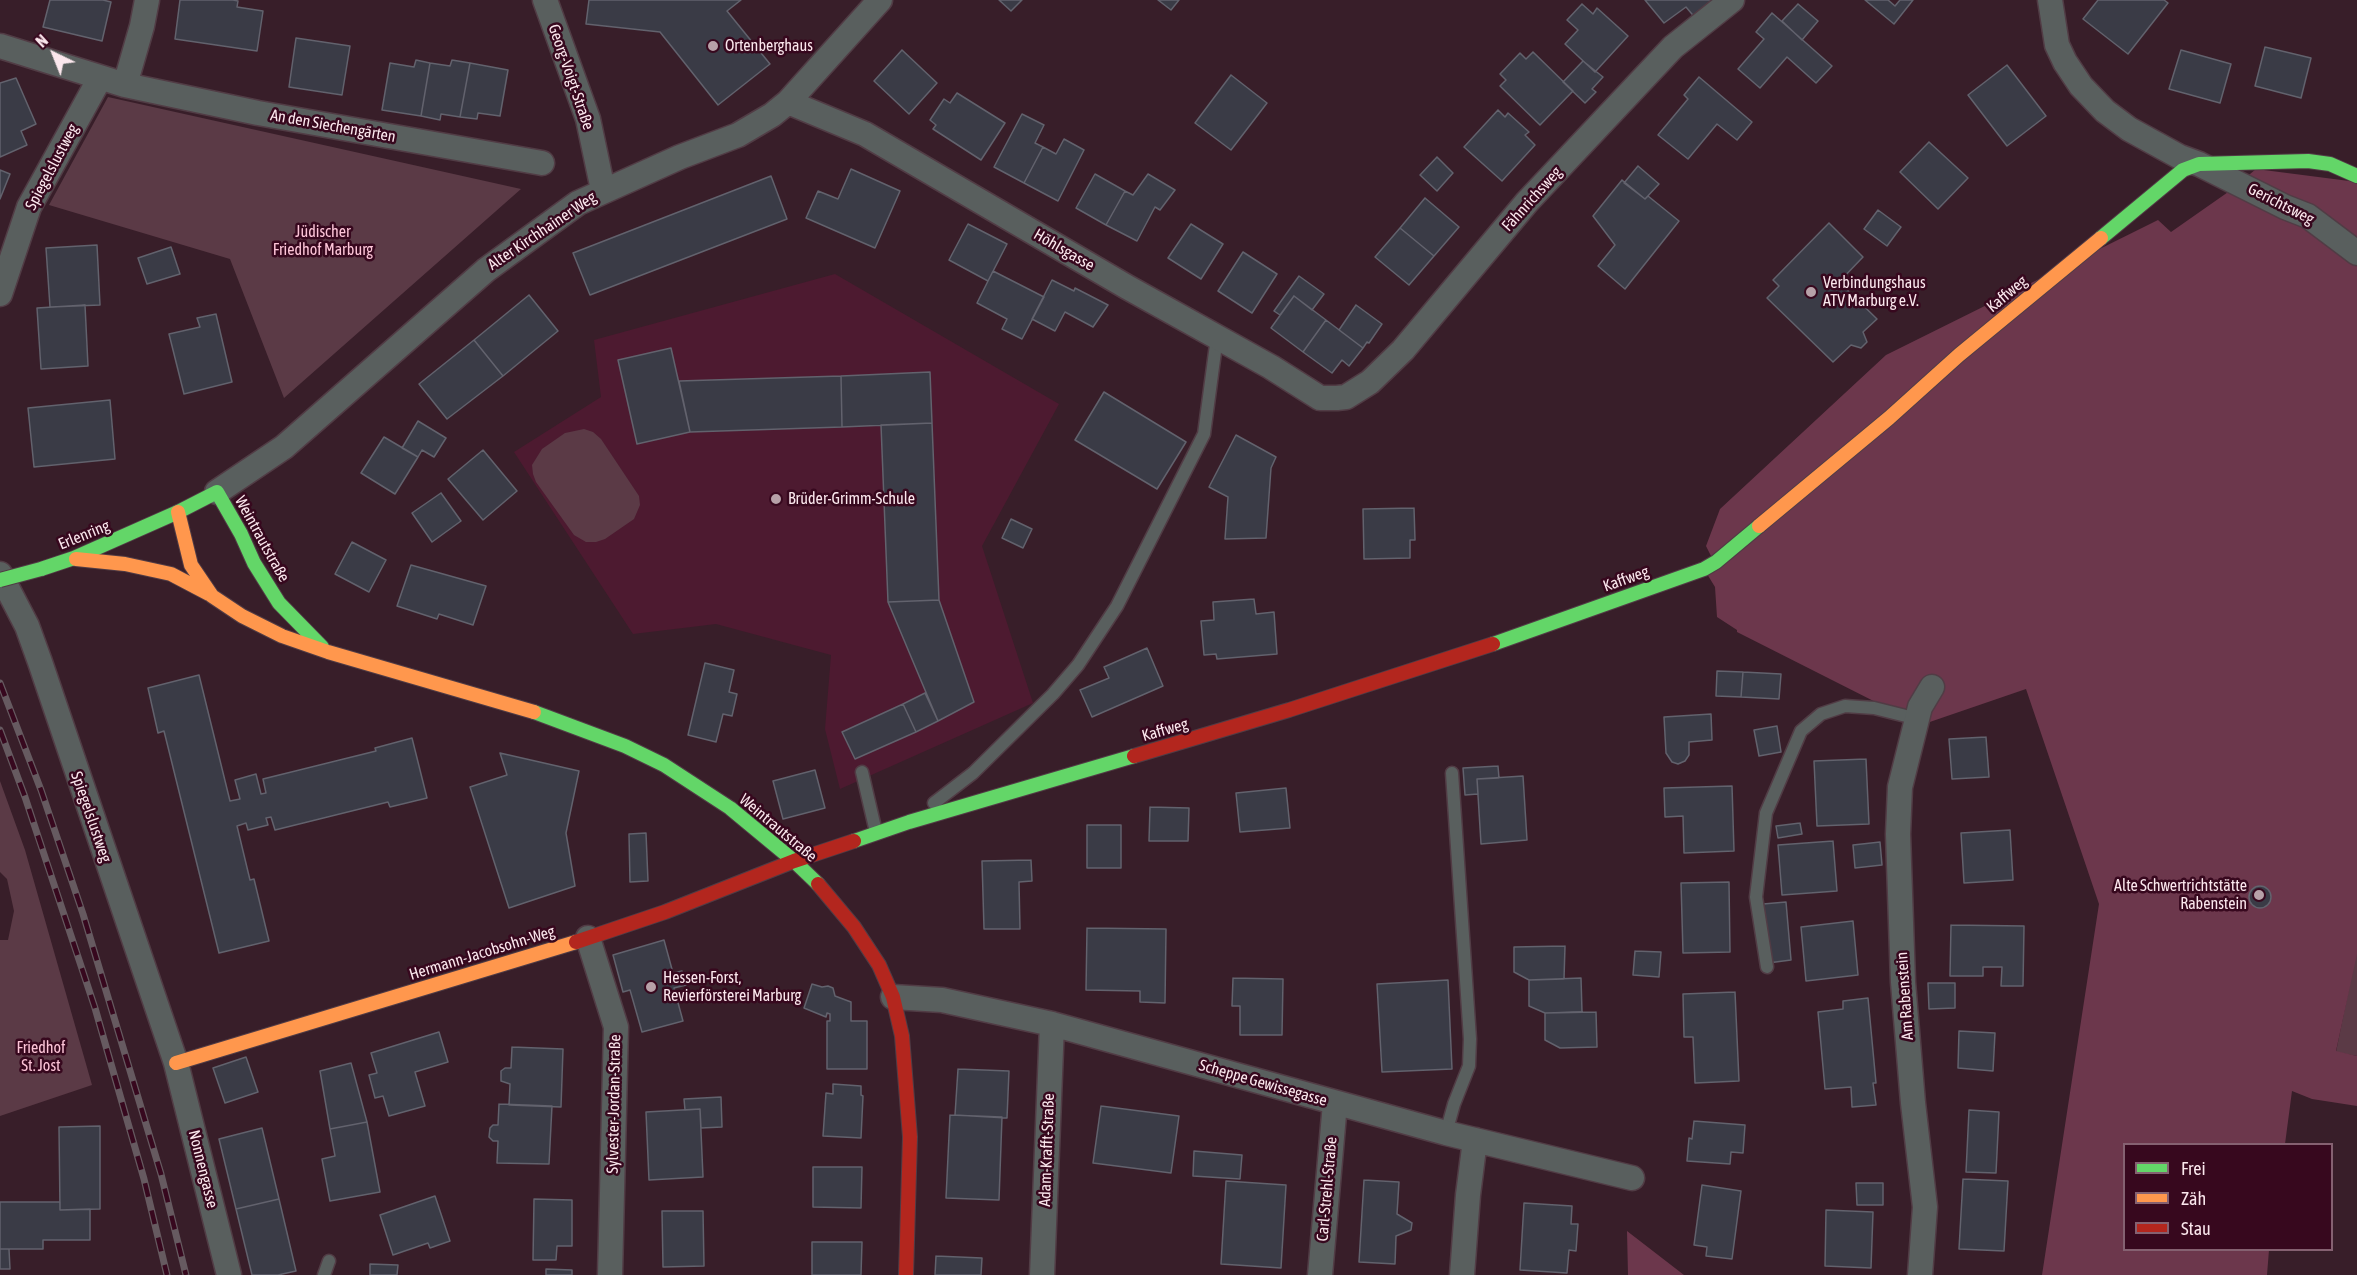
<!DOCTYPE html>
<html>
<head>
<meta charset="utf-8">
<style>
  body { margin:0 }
  #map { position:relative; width:2357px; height:1275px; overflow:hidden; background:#381e29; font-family:"Asap Condensed",sans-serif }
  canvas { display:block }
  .legend { position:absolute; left:2123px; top:1143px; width:210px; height:108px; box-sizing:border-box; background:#37081e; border:2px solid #856171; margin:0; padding:8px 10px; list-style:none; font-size:18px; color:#fbe7ed }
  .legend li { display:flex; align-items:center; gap:12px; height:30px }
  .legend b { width:30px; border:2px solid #856171 }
  .north { position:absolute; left:24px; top:24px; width:60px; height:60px; -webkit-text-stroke:4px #37081e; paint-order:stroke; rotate:317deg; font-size:16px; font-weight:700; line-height:24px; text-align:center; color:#fbe7ed }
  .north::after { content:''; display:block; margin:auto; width:21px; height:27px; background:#fbe7ed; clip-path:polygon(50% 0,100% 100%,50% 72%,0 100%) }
</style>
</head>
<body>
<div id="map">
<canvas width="2357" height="1275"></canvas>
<ul class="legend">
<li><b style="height:8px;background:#63d668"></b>Frei</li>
<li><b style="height:8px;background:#ff974d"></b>Zäh</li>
<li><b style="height:8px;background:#b3261e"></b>Stau</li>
</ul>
<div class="north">N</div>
</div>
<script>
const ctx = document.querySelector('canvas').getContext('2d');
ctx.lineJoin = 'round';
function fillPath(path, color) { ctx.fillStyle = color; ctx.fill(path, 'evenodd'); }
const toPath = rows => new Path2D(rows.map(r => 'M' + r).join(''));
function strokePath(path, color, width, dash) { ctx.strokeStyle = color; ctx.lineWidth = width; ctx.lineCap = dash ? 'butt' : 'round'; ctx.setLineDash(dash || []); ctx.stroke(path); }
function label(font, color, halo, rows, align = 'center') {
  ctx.font = font + ' "Asap Condensed",sans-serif'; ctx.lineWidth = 5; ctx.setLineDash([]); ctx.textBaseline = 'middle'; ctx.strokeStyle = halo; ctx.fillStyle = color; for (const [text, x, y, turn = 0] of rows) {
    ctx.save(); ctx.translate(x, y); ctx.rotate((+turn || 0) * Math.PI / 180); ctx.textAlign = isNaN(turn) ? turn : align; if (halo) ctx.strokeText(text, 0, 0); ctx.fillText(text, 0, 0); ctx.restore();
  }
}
fillPath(toPath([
  [835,274,1059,404,982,546,1033,703,840,789,825,729,831,655,716,624,633,634,514,452,601,397,594,340]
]), '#4d1a30');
fillPath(toPath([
  [108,97,521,189,284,398,230,259,49,205],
  [584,429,593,432,601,439,639,496,640,505,634,519,605,539,596,542,586,542,574,535,536,482,533,474,532,465,542,449,565,433],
  [0,781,25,850,92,1085,0,1116,0,940,8,940,14,911,7,879,0,872],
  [2356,953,2357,954,2357,1056,2336,1052]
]), '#5b3a46');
fillPath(toPath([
  [2256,169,2357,182,2357,954,2336,1051,2357,1056,2357,1106,2312,1099,2292,1091,2285,1144,2124,1144,2124,1250,2269,1250,2267,1275,2042,1275,2099,904,2026,689,1921,725,1737,632,1737,630,1717,617,1715,587,1704,569,1711,556,1706,546,1720,509,1886,355,2158,220,2171,232,2231,190],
  [1627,1231,1684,1275,1628,1275]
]), '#6c374c');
const building = toPath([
  [50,0,103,0,111,2,102,41,43,27,50,0],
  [180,0,233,0,238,1,237,7,263,11,257,51,175,39,180,0],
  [589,0,741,0,727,11,770,64,718,105,660,32,586,24,589,0],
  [999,0,1022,0,1011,11,999,0],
  [1158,0,1179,0,1171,10,1158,0],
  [1645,0,1714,0,1697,20,1686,7,1664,23,1645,0],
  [1865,0,1888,0,1895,6,1900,0,1913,0,1894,24,1865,0],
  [2098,0,2164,0,2168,3,2128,54,2083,19,2098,0],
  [1582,4,1593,14,1597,8,1628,36,1595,72,1565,44,1578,30,1567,20,1582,4],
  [1798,4,1818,21,1802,40,1782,21,1798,4],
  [1772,13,1832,66,1816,83,1787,57,1760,88,1738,69,1764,39,1756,32,1772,13],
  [296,38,350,46,342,95,289,87,296,38],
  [2265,47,2311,58,2301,98,2255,86,2265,47],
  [902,50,937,83,909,114,874,81,902,50],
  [2181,50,2231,64,2220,103,2169,89,2181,50],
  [1533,52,1573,91,1540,125,1500,86,1506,80,1500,74,1520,53,1526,59,1533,52],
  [416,60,430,63,421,116,382,110,390,63,414,67,416,60],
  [452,60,470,63,460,117,441,114,440,120,421,116,430,63,450,66,452,60],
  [1583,61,1603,77,1592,89,1596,92,1585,103,1563,82,1583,61],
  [470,63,508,70,500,116,478,113,477,119,460,117,470,63],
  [2007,65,2046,116,2007,146,1968,95,2007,65],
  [1231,75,1267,103,1231,150,1195,123,1231,75],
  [1699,77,1752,122,1737,140,1717,124,1688,159,1658,135,1688,99,1684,95,1699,77],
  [16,78,36,124,21,131,27,145,0,157,0,83,16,78],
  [957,93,1005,123,981,160,933,129,936,125,930,120,944,99,950,103,957,93],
  [1498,110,1505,117,1508,113,1529,132,1525,135,1535,145,1502,181,1464,147,1498,110],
  [1022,114,1044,125,1035,143,1043,147,1024,183,994,167,1022,114],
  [1064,139,1084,150,1058,201,1024,183,1043,147,1056,154,1064,139],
  [1929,142,1968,178,1938,209,1900,172,1929,142],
  [1437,157,1453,173,1437,191,1420,175,1437,157],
  [1638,166,1659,184,1645,199,1624,183,1638,166],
  [851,169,900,191,875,248,806,218,818,191,838,199,851,169],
  [0,170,10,174,0,199,0,170],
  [1095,174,1125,191,1106,225,1076,208,1095,174],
  [1148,174,1175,190,1160,210,1155,207,1137,241,1106,225,1125,191,1133,195,1148,174],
  [771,176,787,219,590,295,573,253,771,176],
  [1622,180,1645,199,1648,196,1679,221,1625,289,1598,266,1615,245,1593,216,1622,180],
  [1425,198,1459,227,1434,256,1400,228,1425,198],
  [1878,210,1901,227,1887,246,1864,229,1878,210],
  [1829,223,1863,257,1839,282,1877,319,1863,332,1867,342,1861,348,1851,345,1833,362,1767,298,1779,286,1773,280,1829,223],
  [968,224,1007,244,988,281,949,260,968,224],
  [1191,224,1223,244,1201,279,1168,258,1191,224],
  [1400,228,1434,256,1409,285,1375,257,1400,228],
  [97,245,100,305,50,307,46,248,97,245],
  [171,247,180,274,147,284,138,258,171,247],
  [1243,252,1277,274,1252,313,1218,291,1243,252],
  [993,271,1044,297,1022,339,1002,329,1007,319,977,303,993,271],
  [1299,276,1324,294,1312,310,1294,296,1280,315,1274,311,1299,276],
  [1052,280,1074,291,1075,288,1108,305,1093,327,1065,312,1055,331,1032,319,1052,280],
  [529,295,558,331,503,376,474,340,529,295],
  [1294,296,1326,320,1303,352,1271,328,1294,296],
  [85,305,88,366,41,369,37,308,85,305],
  [1356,305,1382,324,1369,343,1367,342,1363,348,1339,330,1356,305],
  [216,314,232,382,184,394,169,334,200,327,197,318,216,314],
  [1326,320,1363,348,1349,366,1342,360,1332,373,1303,352,1326,320],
  [474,340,503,376,447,419,419,384,474,340],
  [671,348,690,432,637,444,618,360,671,348],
  [930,372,932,423,842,427,841,376,930,372],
  [841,376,842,427,690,432,679,381,841,376],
  [1104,392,1186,442,1157,489,1075,440,1104,392],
  [110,400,115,459,34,467,28,408,110,400],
  [418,421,446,438,434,457,422,450,418,457,402,448,418,421],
  [932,423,939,600,888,602,881,425,932,423],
  [1236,435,1276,457,1271,468,1266,538,1225,539,1228,497,1209,487,1236,435],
  [384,437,418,457,395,494,361,473,384,437],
  [483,450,517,491,483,520,448,479,483,450],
  [441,493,461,521,432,542,412,513,441,493],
  [1414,508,1415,540,1410,540,1410,558,1364,559,1363,509,1414,508],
  [1011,519,1032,529,1023,548,1002,538,1011,519],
  [352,542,386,560,369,592,335,574,352,542],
  [411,565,486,586,473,625,439,614,437,619,397,606,411,565],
  [1254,599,1256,614,1274,612,1277,654,1217,659,1216,654,1204,655,1201,621,1214,620,1213,602,1254,599],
  [939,600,974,702,938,721,888,602,939,600],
  [1147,648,1163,686,1092,717,1080,690,1109,678,1104,667,1147,648],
  [705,663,734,670,729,692,737,694,732,716,723,714,716,742,688,735,705,663],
  [1717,671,1743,672,1741,697,1716,696,1717,671],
  [1743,672,1781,674,1779,699,1741,697,1743,672],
  [199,675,230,801,240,799,235,780,256,774,261,794,266,793,263,779,376,751,375,748,412,738,427,798,390,807,388,802,275,830,271,817,266,818,268,825,248,830,246,823,237,826,250,880,254,879,269,941,219,953,164,731,158,733,148,688,199,675],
  [925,693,938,721,916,732,903,704,925,693],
  [903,704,916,732,855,759,842,732,903,704],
  [1711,714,1712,740,1689,742,1689,755,1685,761,1678,764,1672,762,1666,753,1664,717,1711,714],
  [1777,726,1781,752,1759,756,1754,730,1777,726],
  [1986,737,1989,777,1952,779,1949,739,1986,737],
  [500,753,579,771,566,833,575,886,509,908,470,787,507,775,500,753],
  [1866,759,1869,824,1817,826,1814,761,1866,759],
  [1498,766,1499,778,1477,779,1478,794,1465,795,1463,768,1498,766],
  [815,770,825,808,783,819,773,781,815,770],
  [1523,776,1527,840,1481,844,1477,779,1523,776],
  [1732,786,1734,851,1684,853,1683,816,1665,817,1664,788,1732,786],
  [1286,788,1290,828,1240,832,1236,793,1286,788],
  [1150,807,1189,808,1188,841,1149,841,1150,807],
  [1800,823,1802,834,1778,838,1776,826,1800,823],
  [1087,825,1121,825,1121,868,1087,868,1087,825],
  [2010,830,2013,880,1964,883,1961,833,2010,830],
  [646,833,648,881,630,882,629,834,646,833],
  [1833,841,1837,891,1782,895,1778,845,1833,841],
  [1880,842,1882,865,1855,868,1853,845,1880,842],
  [1031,860,1032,881,1019,882,1020,929,984,929,982,861,1031,860],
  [1729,882,1730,952,1683,953,1681,883,1729,882],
  '2249 897a11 11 0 1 1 22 0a11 11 0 1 1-22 0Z',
  [1786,902,1791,960,1768,963,1763,904,1786,902],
  [1853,921,1858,975,1806,981,1801,927,1853,921],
  [1951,925,2024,926,2023,986,2001,986,2002,967,1983,967,1983,976,1950,976,1951,925],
  [1087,928,1166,929,1165,1003,1140,1002,1140,991,1086,990,1087,928],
  [664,940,673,973,682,971,686,985,674,988,683,1021,642,1032,630,990,623,992,613,955,664,940],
  [1565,946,1564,979,1529,980,1514,972,1514,947,1565,946],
  [1635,951,1661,952,1659,977,1633,975,1635,951],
  [1233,978,1283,979,1282,1035,1240,1035,1240,1006,1232,1006,1233,978],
  [1581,978,1582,1012,1545,1013,1529,1006,1529,980,1581,978],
  [1448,980,1452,1069,1382,1072,1377,984,1448,980],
  [1928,983,1955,983,1955,1008,1929,1009,1928,983],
  [812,984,822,987,828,986,833,988,835,996,851,1002,851,1021,867,1021,867,1069,827,1069,827,1021,830,1021,830,1014,827,1013,826,1017,804,1008,812,984],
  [1735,992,1739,1081,1695,1083,1693,1037,1684,1037,1683,994,1735,992],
  [1868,998,1876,1083,1873,1083,1876,1105,1852,1107,1851,1087,1825,1089,1818,1012,1843,1009,1843,1001,1868,998],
  [1596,1012,1597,1047,1560,1048,1545,1040,1545,1013,1596,1012],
  [1959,1031,1995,1033,1993,1071,1958,1068,1959,1031],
  [439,1032,448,1062,415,1072,425,1106,389,1116,383,1096,375,1098,369,1075,377,1073,371,1053,439,1032],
  [512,1047,563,1049,561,1107,509,1105,510,1084,501,1081,501,1071,505,1068,511,1068,512,1047],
  [246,1057,258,1092,225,1103,213,1068,246,1057],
  [351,1063,367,1122,330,1129,320,1071,351,1063],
  [958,1069,1009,1071,1007,1118,955,1115,958,1069],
  [833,1084,861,1086,861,1095,863,1096,861,1138,823,1136,826,1093,833,1094,833,1084],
  [721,1097,722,1127,701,1128,700,1109,685,1110,684,1099,721,1097],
  [499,1104,552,1106,549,1164,497,1163,498,1141,493,1141,489,1137,490,1128,493,1125,498,1125,499,1104],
  [1101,1106,1179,1116,1171,1173,1093,1163,1101,1106],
  [700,1109,703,1177,649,1180,646,1112,700,1109],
  [1969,1110,1999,1112,1996,1173,1966,1172,1969,1110],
  [950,1115,1002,1117,999,1200,946,1198,950,1115],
  [1694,1121,1745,1125,1743,1153,1731,1152,1730,1164,1687,1161,1689,1138,1692,1139,1694,1121],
  [367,1122,380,1192,330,1201,322,1159,335,1156,330,1129,367,1122],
  [100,1126,100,1209,60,1210,59,1127,100,1126],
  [262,1128,279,1199,236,1209,219,1139,262,1128],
  [1194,1151,1242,1155,1240,1179,1193,1176,1194,1151],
  [813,1167,862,1167,861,1208,813,1207,813,1167],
  [1963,1179,2008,1181,2004,1251,1959,1249,1963,1179],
  [1364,1180,1399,1182,1397,1214,1412,1223,1411,1230,1396,1236,1395,1264,1359,1262,1364,1180],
  [1226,1181,1286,1185,1281,1268,1221,1264,1226,1181],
  [1856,1183,1883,1183,1883,1205,1857,1205,1856,1183],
  [1702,1185,1741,1191,1732,1259,1706,1256,1707,1247,1694,1245,1702,1185],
  [435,1196,450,1241,430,1248,428,1243,393,1255,380,1215,435,1196],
  [279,1199,296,1271,278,1275,252,1275,236,1209,279,1199],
  [534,1199,572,1200,572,1246,557,1246,556,1260,533,1260,534,1199],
  [0,1202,60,1202,60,1210,90,1209,90,1240,43,1240,43,1249,0,1249,0,1202],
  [1524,1203,1572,1206,1571,1224,1578,1224,1576,1251,1569,1250,1567,1273,1520,1270,1524,1203],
  [1826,1210,1873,1212,1871,1268,1825,1266,1826,1210],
  [662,1211,703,1211,704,1266,663,1267,662,1211],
  [812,1242,862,1242,861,1275,812,1275,812,1242],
  [0,1249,9,1249,10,1269,0,1269,0,1249],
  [936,1256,982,1258,981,1275,935,1275,936,1256],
  [370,1264,398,1265,397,1275,370,1275,370,1264],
  [546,1269,572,1270,572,1275,546,1275,546,1269]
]);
fillPath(building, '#3a3b46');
strokePath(building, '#62626d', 1.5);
const lane = toPath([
  [862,772,876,832],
  [934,803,973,773,1053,694,1078,665,1117,606,1204,434,1217,337],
  [1767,967,1756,897,1766,813,1801,731,1821,714,1845,706,1874,708,1918,719],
  [1446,1133,1454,1104,1469,1066,1470,1039,1452,773],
  [324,1275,329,1261]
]);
const street = toPath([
  [545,0,588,119,603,190],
  [2050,0,2057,45,2065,62,2081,86,2105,111,2129,129,2180,157,2199,164,2285,207,2308,216,2357,253],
  [0,46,125,85,258,113,542,163],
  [125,85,142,26,147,0],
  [788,102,865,134,1127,287,1271,367,1320,398,1337,398,1346,397,1370,382,1403,350,1527,202,1673,47,1732,0],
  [0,294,29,207,100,78],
  [217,492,284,447,486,270,578,203,680,157,738,135,772,115,788,102,880,0],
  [0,574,27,626,40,662,176,1063,229,1275],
  [588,938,616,1027,610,1275],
  [893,997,942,1000,1052,1024,1446,1133,1632,1178],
  [1042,1275,1052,1024],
  [1320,1275,1335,1103],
  [1462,1275,1468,1195,1475,1140],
  [1920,1275,1925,1207,1913,1103,1903,982,1898,834,1900,787,1920,707,1932,687]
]);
const fast = toPath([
  [2101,238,2183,170,2199,164,2308,161,2330,164,2357,176],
  [41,569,74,558,178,512,217,492,241,534,254,563,279,603,322,647],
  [1493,644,1704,569,1716,562,1759,526],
  [534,712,625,746,664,765,730,808,794,861,818,884],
  [854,841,909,822,1134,756]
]);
const slow = toPath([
  [178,512,191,565,212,596,242,616,282,636,328,652,534,712],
  [1759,526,1889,418,1959,355,2101,238],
  [76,559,125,564,171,574,209,594],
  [176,1063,576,942]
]);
const jam = toPath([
  [1134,756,1289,710,1493,644],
  [818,884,854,927,879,965,893,997,902,1036,910,1137,906,1275],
  [576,942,665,912,794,861,854,841]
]);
strokePath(lane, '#513c45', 15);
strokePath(street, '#513c45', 27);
strokePath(fast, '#513c45', 16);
strokePath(slow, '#513c45', 16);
strokePath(jam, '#513c45', 16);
strokePath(lane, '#595f5e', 12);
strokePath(street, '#595f5e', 24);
strokePath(fast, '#63d668', 14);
strokePath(slow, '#ff974d', 14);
strokePath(jam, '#b3261e', 14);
const rail = toPath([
  [0,683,41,790,83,914,161,1174,186,1275],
  [0,730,25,797,95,1008,144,1179,167,1275]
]);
strokePath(rail, '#665a60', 7);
strokePath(rail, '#37081e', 4.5, [14]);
const fastBridge = toPath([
  [0,580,41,569]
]);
strokePath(fastBridge, '#513c45', 16, []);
strokePath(fastBridge, '#63d668', 14);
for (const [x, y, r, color] of [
  [713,46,6,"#b7a1a8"],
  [1811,292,6,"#b7a1a8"],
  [776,499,6,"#b7a1a8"],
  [2259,895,6,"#b7a1a8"],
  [651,987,6,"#b7a1a8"]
]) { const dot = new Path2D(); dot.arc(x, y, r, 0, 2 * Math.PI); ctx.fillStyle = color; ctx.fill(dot); strokePath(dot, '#37081e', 2); }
label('16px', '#fbe7ed', '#37081e', [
  ["Ortenberghaus",725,46],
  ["Verbindungshaus",1823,283],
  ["ATV Marburg e.V.",1823,301],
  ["Brüder-Grimm-Schule",788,499],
  ["Alte Schwertrichtstätte",2247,886,"right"],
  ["Rabenstein",2247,904,"right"],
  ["Hessen-Forst,",663,978],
  ["Revierförsterei Marburg",663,996]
], 'left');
label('16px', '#fbe7ed', '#37081e', [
  ["Georg-Voigt-Straße",571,77,71],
  ["An den Siechengärten",333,126,10],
  ["Spiegelslustweg",52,167,-62],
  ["Fähnrichsweg",1532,199,-48],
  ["Gerichtsweg",2281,204,27],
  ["Alter Kirchhainer Weg",542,231,-34],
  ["Höhlsgasse",1064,250,30],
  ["Kaffweg",2007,294,-40],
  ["Erlenring",84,535,-22],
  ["Weintrautstraße",262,539,61],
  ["Kaffweg",1626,579,-20],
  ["Kaffweg",1165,730,-16],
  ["Spiegelslustweg",91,817,71],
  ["Weintrautstraße",778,828,40],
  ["Hermann-Jacobsohn-Weg",482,953,-17],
  ["Am Rabenstein",1905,996,-94],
  ["Scheppe Gewissegasse",1263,1083,16],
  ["Sylvester-Jordan-Straße",614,1104,-89],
  ["Adam-Krafft-Straße",1047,1150,-88],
  ["Nonnengasse",203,1169,76],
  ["Carl-Strehl-Straße",1327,1189,-85]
]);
label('16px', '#fdc5d8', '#37081e', [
  ["Jüdischer",323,232],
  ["Friedhof Marburg",323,250],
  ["Friedhof",41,1048],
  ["St. Jost",41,1066]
]);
</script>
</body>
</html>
